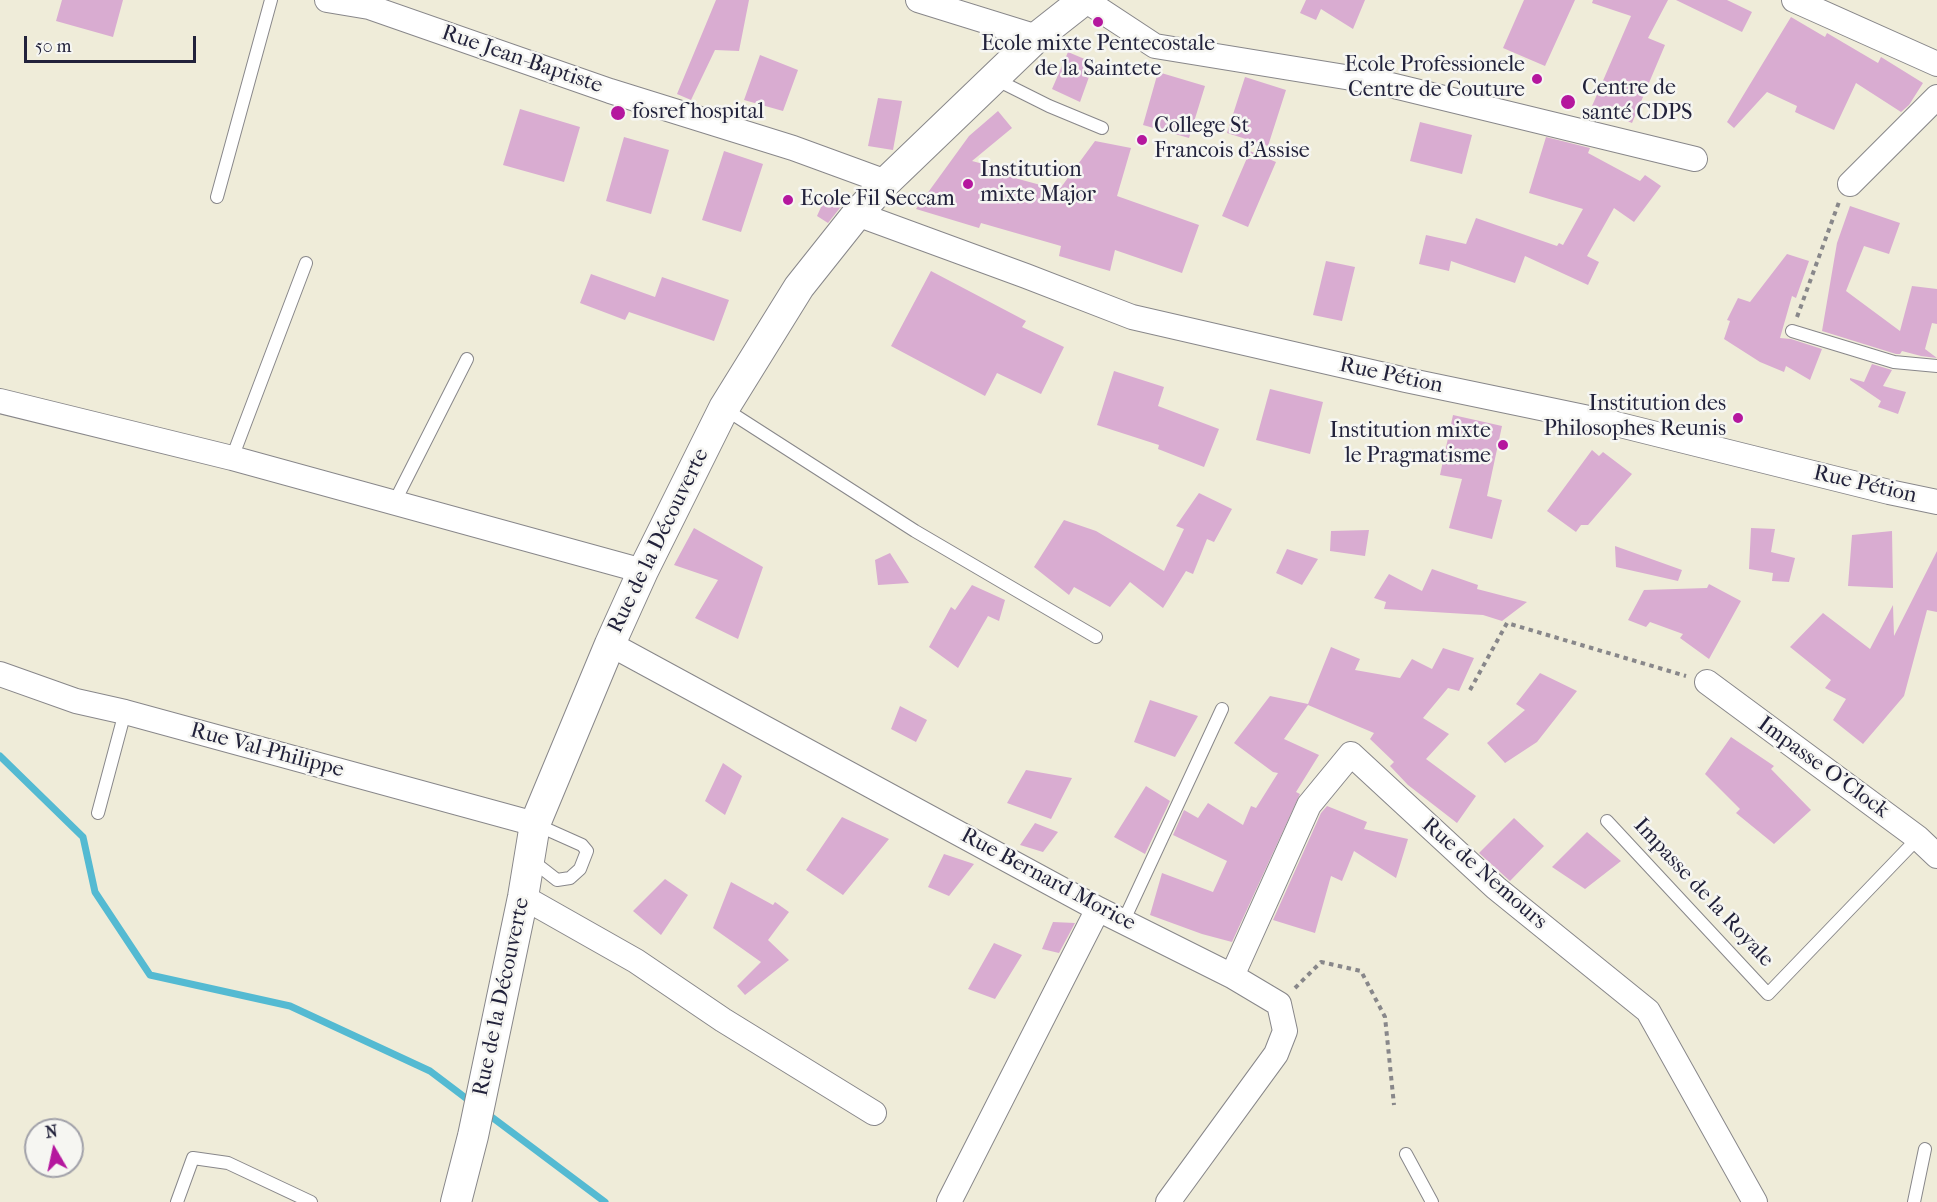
<!DOCTYPE html>
<html>
<head>
<meta charset="utf-8">
<style>
  body { margin:0 }
  #map { position:relative; width:1937px; height:1202px; overflow:hidden; background:#efecd9; font-family:"IM FELL French Canon",serif }
  canvas { display:block }
  .north { position:absolute; left:24px; top:1118px; width:60px; height:60px; box-sizing:border-box; background:#f6f6f2; border:2px solid #a1a1a9; border-radius:50%; rotate:351deg; font-size:16px; font-weight:700; line-height:24px; text-align:center; color:#22223b }
  .north::after { content:''; display:block; margin:auto; width:21px; height:27px; background:#b5179e; clip-path:polygon(50% 0,100% 100%,50% 72%,0 100%) }
  .scale { position:absolute; left:24px; top:36px; width:172px; height:27px; box-sizing:border-box; border:3px solid #22223b; border-top:0; padding-left:8px; font-size:18px; line-height:21px; white-space:nowrap; color:#22223b; -webkit-text-stroke:4px #f6f6f2; paint-order:stroke }
</style>
</head>
<body>
<div id="map">
<canvas width="1937" height="1202"></canvas>
<div class="north">N</div>
<div class="scale">50 m</div>
</div>
<script>
const ctx = document.querySelector('canvas').getContext('2d');
ctx.lineJoin = 'round';
const toPath = rows => new Path2D(rows.map(r => 'M' + r).join(''));
function strokePath(path, color, width, dash) { ctx.strokeStyle = color; ctx.lineWidth = width; ctx.lineCap = dash ? 'butt' : 'round'; ctx.setLineDash(dash || []); ctx.stroke(path); }
function fillPath(path, color) { ctx.fillStyle = color; ctx.fill(path, 'evenodd'); }
function label(font, color, halo, rows, align = 'center') {
  ctx.font = font + ' "IM FELL French Canon",serif'; ctx.lineWidth = 5; ctx.setLineDash([]); ctx.textBaseline = 'middle'; ctx.strokeStyle = halo; ctx.fillStyle = color; for (const [text, x, y, turn = 0] of rows) {
    ctx.save(); ctx.translate(x, y); ctx.rotate((+turn || 0) * Math.PI / 180); ctx.textAlign = isNaN(turn) ? turn : align; if (halo) ctx.strokeText(text, 0, 0); ctx.fillText(text, 0, 0); ctx.restore();
  }
}
strokePath(toPath([
  [0,756,83,837,95,892,150,975,290,1006,430,1071,471,1102],
  [485,1112,605,1202]
]), '#54bad2', 7);
fillPath(toPath([
  [62,0,123,0,113,37,56,21],
  [716,0,749,0,739,51,715,50,691,100,677,94],
  [1306,0,1365,0,1353,29,1321,9,1316,20,1300,13],
  [1524,0,1575,0,1545,66,1503,48],
  [1593,0,1668,0,1648,38,1665,45,1632,123,1592,106,1631,16,1592,3],
  [1676,0,1727,0,1752,12,1742,32],
  [1791,17,1825,37,1827,33,1878,63,1881,57,1923,83,1909,105,1901,112,1856,83,1834,130,1795,112,1797,106,1767,92,1734,128,1727,122],
  [1068,52,1094,63,1080,102,1052,89],
  [760,55,798,70,783,111,744,100],
  [1158,72,1205,86,1189,138,1143,125],
  [1245,77,1286,90,1268,146,1227,133],
  [878,98,902,101,893,150,868,146],
  [520,109,580,127,564,182,503,165],
  [998,111,1012,128,972,161,1002,169,1000,174,1059,190,1095,141,1131,148,1117,196,1199,225,1182,273,1115,250,1110,271,1059,256,1061,246,981,223,979,228,916,209,969,136],
  [1420,122,1472,135,1462,174,1410,161],
  [624,137,669,150,651,214,606,201],
  [1546,137,1590,148,1588,153,1640,181,1645,175,1661,186,1634,222,1614,208,1587,256,1599,262,1588,285,1525,256,1515,283,1451,261,1449,271,1419,264,1426,235,1466,244,1476,218,1557,246,1559,243,1563,245,1583,209,1529,193],
  [724,151,763,164,741,232,702,220],
  [1250,151,1276,162,1248,227,1222,216],
  [826,196,843,204,828,223,817,216],
  [1850,206,1900,223,1889,254,1864,246,1846,291,1900,331,1912,286,1937,289,1937,324,1932,323,1925,349,1937,358,1921,356,1902,351,1900,354,1896,354,1822,331,1837,243],
  [1787,254,1809,261,1796,298,1792,296,1780,338,1791,339,1822,349,1810,380,1786,366,1784,372,1760,362,1724,339,1730,321,1727,320,1738,298,1750,302],
  [1326,261,1355,267,1342,321,1313,315],
  [931,271,1026,321,1022,327,1064,347,1041,394,997,373,985,396,891,346],
  [591,274,655,297,662,277,729,300,714,341,629,312,625,320,580,303],
  [1872,364,1892,370,1883,386,1906,392,1898,414,1878,407,1881,401,1850,380,1850,378,1864,382],
  [1114,371,1164,387,1158,406,1219,429,1204,467,1158,449,1159,445,1097,425],
  [1270,389,1323,402,1310,454,1256,440],
  [1453,415,1502,426,1487,496,1502,500,1492,539,1449,528,1462,479,1440,475],
  [1592,450,1599,456,1603,452,1632,474,1588,525,1581,525,1576,532,1547,511],
  [1199,493,1232,509,1214,542,1207,539,1193,574,1186,571,1163,608,1130,582,1110,607,1074,587,1069,595,1034,567,1064,520,1096,531,1164,571,1184,529,1176,526],
  [694,528,763,567,738,639,695,618,718,580,674,565],
  [1751,528,1775,529,1771,552,1795,558,1789,582,1772,581,1773,573,1749,569],
  [1369,530,1365,556,1330,551,1331,531],
  [1892,531,1893,588,1848,586,1852,535],
  [1615,546,1682,570,1678,581,1616,567],
  [1287,549,1318,559,1302,585,1276,573],
  [1937,551,1937,612,1927,610,1904,696,1863,744,1833,720,1846,699,1825,688,1831,680,1790,647,1823,613,1870,649,1893,605,1894,636],
  [890,553,909,583,878,585,875,560],
  [1432,569,1478,585,1477,589,1527,602,1502,621,1483,615,1384,609,1386,602,1374,598,1389,574,1422,591],
  [1709,584,1741,601,1709,659,1680,638,1683,634,1650,622,1646,627,1628,620,1644,590,1707,588],
  [972,585,1005,600,999,621,988,616,958,668,929,647,951,607,955,610],
  [1331,647,1360,659,1355,670,1400,678,1412,659,1432,669,1443,648,1474,658,1459,691,1448,688,1423,718,1449,734,1426,759,1476,796,1457,823,1408,785,1390,766,1394,762,1370,739,1374,733,1308,705,1284,739,1319,755,1296,792,1300,794,1232,942,1202,934,1150,915,1162,873,1213,892,1227,861,1173,835,1184,810,1198,818,1208,803,1243,825,1251,806,1256,808,1278,773,1273,772,1234,743,1270,696,1308,704],
  [1540,673,1577,691,1537,742,1505,763,1487,743,1525,710,1516,704],
  [1150,700,1198,716,1175,757,1134,742],
  [900,706,927,720,916,742,891,729],
  [1731,737,1774,766,1771,769,1811,810,1774,844,1736,813,1740,809,1705,774],
  [723,763,742,776,725,815,705,801],
  [1026,770,1072,778,1051,819,1007,803],
  [1146,786,1170,801,1145,854,1114,837],
  [1327,806,1367,822,1364,829,1408,839,1396,878,1354,851,1342,881,1331,876,1315,933,1273,920,1321,813],
  [842,817,889,839,843,895,806,870],
  [1514,818,1544,846,1510,881,1479,853],
  [1035,823,1058,832,1043,852,1020,845],
  [1587,832,1621,861,1585,889,1552,867],
  [944,854,974,864,949,896,928,887],
  [665,879,688,895,661,935,633,911],
  [731,882,773,905,775,902,789,912,768,940,789,960,745,995,737,986,761,962,713,928],
  [1053,922,1075,923,1059,953,1042,949],
  [994,943,1022,955,995,999,968,989]
]), '#d9acd1');
const service = toPath([
  [995,79,1049,106,1102,128],
  [217,197,271,0],
  [1792,331,1894,362,1937,366],
  [725,409,915,531,1096,637],
  [232,458,306,263],
  [394,503,467,359],
  [98,813,125,712],
  [1607,821,1768,994,1918,838],
  [530,859,557,880,570,878,580,869,587,851,582,845,535,824],
  [1124,920,1222,709],
  [1406,1154,1432,1202],
  [177,1202,193,1158,228,1163,311,1202],
  [1914,1202,1925,1149]
]);
const minor = toPath([
  [327,0,369,7,610,91,793,148,886,182],
  [918,0,1037,37],
  [1085,0,1155,46,1382,83,1695,159],
  [1794,0,1937,64],
  [1850,184,1937,97],
  [857,214,1026,276,1132,317,1406,380,1608,422,1889,492,1937,502],
  [0,401,232,458,643,571],
  [610,644,1098,909,1232,976,1279,1004,1285,1031,1276,1054,1168,1202],
  [0,674,76,701,125,712,535,824],
  [1707,682,1918,838,1937,856],
  [523,897,636,961,723,1020,874,1113],
  [1232,976,1309,805,1351,754,1496,888,1648,1011,1755,1202],
  [949,1202,1098,909]
]);
const tertiary = toPath([
  [456,1202,473,1136,523,897,535,824,610,644,643,571,724,408,799,287,857,214,886,182,1037,37,1084,0]
]);
strokePath(service, '#88878a', 14);
strokePath(minor, '#88878a', 26);
strokePath(tertiary, '#88878a', 32);
strokePath(toPath([
  [1797,317,1839,202],
  [1470,690,1507,623,1686,676],
  [1295,988,1321,962,1361,971,1385,1017,1394,1105]
]), '#88878a', 4, [4.5, 4.5]);
strokePath(service, '#fff', 12);
strokePath(minor, '#fff', 24);
strokePath(tertiary, '#fff', 30);
for (const [x, y, r, color] of [
  [1098,22,6,"#b5179e"],
  [1537,79,6,"#b5179e"],
  [1568,102,8,"#b5179e"],
  [618,113,8,"#b5179e"],
  [1142,140,6,"#b5179e"],
  [968,184,6,"#b5179e"],
  [788,200,6,"#b5179e"],
  [1738,418,6,"#b5179e"],
  [1503,445,6,"#b5179e"]
]) { const dot = new Path2D(); dot.arc(x, y, r, 0, 2 * Math.PI); ctx.fillStyle = color; ctx.fill(dot); strokePath(dot, '#f6f6f2', 2); }
label('22px', '#22223b', '#f6f6f2', [
  ["Ecole mixte Pentecostale",1098,45,"center"],
  ["de la Saintete",1098,70,"center"],
  ["Ecole Professionele",1525,66,"right"],
  ["Centre de Couture",1525,91,"right"],
  ["Centre de",1582,89],
  ["santé CDPS",1582,114],
  ["fosref hospital",632,113],
  ["College St",1154,127],
  ["Francois d'Assise",1154,152],
  ["Institution",980,171],
  ["mixte Major",980,196],
  ["Ecole Fil Seccam",800,200],
  ["Institution des",1726,405,"right"],
  ["Philosophes Reunis",1726,430,"right"],
  ["Institution mixte",1491,432,"right"],
  ["le Pragmatisme",1491,457,"right"]
], 'left');
label('22px', '#22223b', '#f6f6f2', [
  ["Rue Jean-Baptiste",522,60,19],
  ["Rue Pétion",1391,376,12],
  ["Rue Pétion",1865,485,13],
  ["Rue de la Découverte",659,541,-64],
  ["Rue Val-Philippe",267,751,15],
  ["Impasse O'Clock",1823,768,36],
  ["Rue de Nemours",1484,874,41],
  ["Rue Bernard Morice",1048,880,28],
  ["Impasse de la Royale",1703,893,47],
  ["Rue de la Découverte",502,997,-78]
]);
</script>
</body>
</html>
